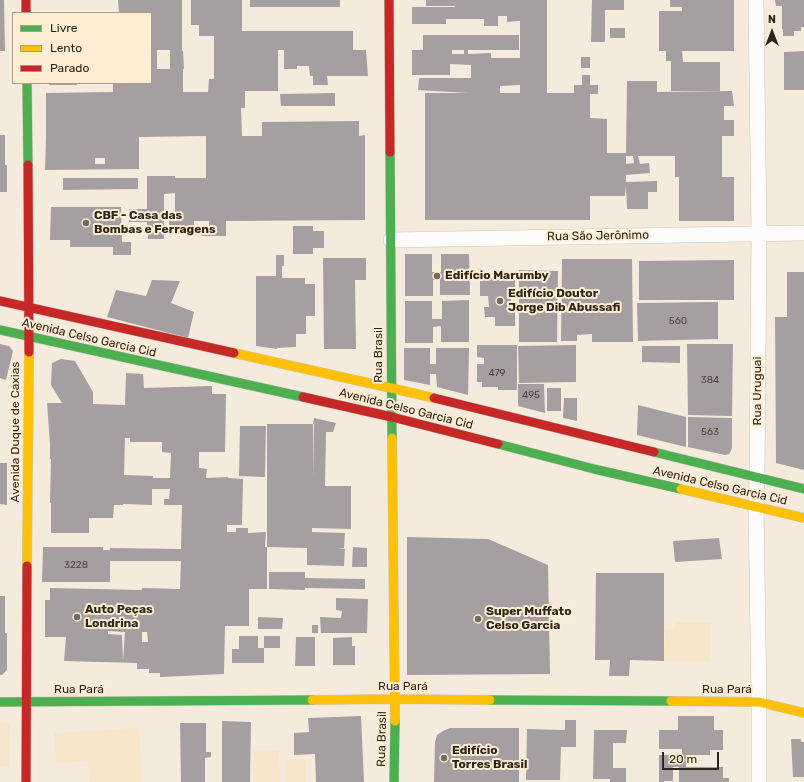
<!DOCTYPE html>
<html>
<head>
<meta charset="utf-8">
<style>
  body { margin:0 }
  #map { position:relative; width:804px; height:782px; overflow:hidden; background:#f4ebdd; font-family:Rubik,sans-serif }
  canvas { display:block }
  .legend { position:absolute; left:12px; top:12px; width:140px; height:72px; box-sizing:border-box; background:#feecd3; border:1px solid #aa9c89; margin:0; padding:5px 7px; list-style:none; font-size:12px; color:#2d2519 }
  .legend li { display:flex; align-items:center; gap:8px; height:20px }
  .legend b { width:20px; border:1px solid #aa9c89 }
  .north { position:absolute; left:752px; top:12px; width:40px; height:40px; -webkit-text-stroke:3px #feecd3; paint-order:stroke; rotate:0deg; font-size:11px; font-weight:700; line-height:16px; text-align:center; color:#2d2519 }
  .north::after { content:''; display:block; margin:auto; width:14px; height:18px; background:#2d2519; clip-path:polygon(50% 0,100% 100%,50% 72%,0 100%) }
  .scale { position:absolute; left:662px; top:752px; width:57px; height:18px; box-sizing:border-box; border:2px solid #2d2519; border-top:0; padding-left:5px; font-size:12px; line-height:14px; white-space:nowrap; color:#2d2519; -webkit-text-stroke:3px #feecd3; paint-order:stroke }
</style>
</head>
<body>
<div id="map">
<canvas width="804" height="782"></canvas>
<ul class="legend">
<li><b style="height:5px;background:#4caf50"></b>Livre</li>
<li><b style="height:5px;background:#ffc107"></b>Lento</li>
<li><b style="height:5px;background:#c62828"></b>Parado</li>
</ul>
<div class="north">N</div>
<div class="scale">20 m</div>
</div>
<script>
const ctx = document.querySelector('canvas').getContext('2d');
ctx.lineJoin = 'round';
function fillPath(path, color) { ctx.fillStyle = color; ctx.fill(path, 'evenodd'); }
const toPath = rows => new Path2D(rows.map(r => 'M' + r).join(''));
function strokePath(path, color, width, dash) { ctx.strokeStyle = color; ctx.lineWidth = width; ctx.lineCap = dash ? 'butt' : 'round'; ctx.setLineDash(dash || []); ctx.stroke(path); }
function label(font, color, halo, rows, align = 'center') {
  ctx.font = font + ' Rubik,sans-serif'; ctx.lineWidth = 4; ctx.setLineDash([]); ctx.textBaseline = 'middle'; ctx.strokeStyle = halo; ctx.fillStyle = color; for (const [text, x, y, turn = 0] of rows) {
    ctx.save(); ctx.translate(x, y); ctx.rotate((+turn || 0) * Math.PI / 180); ctx.textAlign = isNaN(turn) ? turn : align; if (halo) ctx.strokeText(text, 0, 0); ctx.fillText(text, 0, 0); ctx.restore();
  }
}
fillPath(toPath([
  [675,622,711,622,710,662,664,661,665,629,674,630],
  [0,722,6,722,10,725,9,767,0,766],
  [139,728,142,782,89,782,88,761,56,763,54,733],
  [279,750,280,782,253,782,253,751],
  [285,759,306,759,306,782,285,782]
]), '#f8e6ca');
fillPath(toPath([
  [0,0,4,0,5,51,0,51],
  [118,0,182,0,182,51,183,51,184,69,183,69,183,92,208,92,209,79,214,79,214,36,199,36,199,25,191,25,191,0,242,0,242,31,353,31,353,50,366,50,368,76,327,76,328,85,313,85,313,76,310,76,309,66,297,66,297,69,284,69,284,50,278,50,278,91,245,91,245,108,241,108,242,136,262,136,262,122,359,121,359,136,365,135,365,220,226,221,226,236,201,236,200,227,209,227,209,221,194,221,194,234,175,234,175,229,169,229,169,221,175,220,175,193,164,194,164,239,148,239,147,222,129,222,129,209,147,209,147,176,175,176,175,178,206,178,206,136,139,137,139,169,45,170,46,137,46,93,113,92,113,83,151,83,151,13,119,13],
  [157,50,170,50,170,69,157,69],
  [95,158,105,158,105,164,95,164],
  [250,0,340,0,340,7,250,7],
  [426,0,547,0,547,93,574,93,574,85,582,85,582,75,590,75,590,85,598,85,598,94,590,94,590,118,607,119,607,153,626,153,627,81,657,81,657,92,732,91,734,106,724,106,724,120,734,120,734,136,722,136,722,177,734,177,734,221,679,221,679,177,675,177,675,156,638,156,640,164,649,163,650,173,626,175,626,182,657,181,657,192,648,192,648,209,627,209,626,185,625,196,590,196,590,220,425,220,425,93,468,93,418,90,419,78,471,78,471,65,450,64,450,75,412,75,412,50,423,50,423,35,519,35,519,50,468,50,468,54,491,53,491,58,520,58,520,21,507,22,507,16,498,16,498,26,484,26,484,19,446,19,446,24,412,24,412,7,455,7,455,6,426,6],
  [452,50,464,50,464,54,452,54],
  [520,85,520,93,500,93,500,86],
  [626,156,633,156,634,163,626,164],
  [592,0,624,0,624,10,605,10,605,42,591,42],
  [670,0,734,0,734,51,682,51,683,62,720,62,720,91,671,91,671,61,666,61,666,51,659,51,659,11,682,11,682,7,670,7],
  [775,0,804,0,804,27,801,27,801,31,794,31,794,36,783,36,783,29,782,29,782,6,776,6],
  [610,28,625,28,625,38,610,38],
  [804,51,804,90,784,90,784,52],
  [581,57,590,57,590,68,581,68],
  [49,83,77,83,77,85,49,85],
  [335,93,335,106,281,106,280,94],
  [0,135,5,135,5,165,7,165,7,192,0,192],
  [63,178,138,178,138,189,63,190],
  [51,207,121,207,122,242,131,242,131,255,113,255,113,247,70,247,70,240,50,240],
  [293,226,313,226,313,231,324,231,324,248,313,248,313,254,293,254],
  [405,254,432,254,432,272,441,272,441,254,469,254,470,295,440,295,440,280,433,280,433,296,405,296],
  [276,255,284,255,284,266,282,266,282,278,305,278,305,284,315,284,315,316,306,316,306,334,296,334,296,347,277,348,277,349,256,346,256,276,276,276],
  [323,258,366,258,366,280,355,280,356,349,324,349],
  [562,259,632,259,633,342,592,342,592,334,577,335,577,341,561,341],
  [734,260,734,300,639,300,639,261],
  [519,270,558,271,557,342,519,342],
  [787,272,804,272,804,470,776,463,775,317,787,317],
  [480,274,515,274,515,293,511,293,511,308,515,308,515,326,495,326,495,317,485,317,484,307,489,307,488,296,480,296],
  [152,280,180,281,171,303,194,312,188,338,107,317,116,290,146,296],
  [469,300,469,342,441,342,441,326,433,327,433,343,405,343,405,301,432,301,432,319,442,319,442,301],
  [718,302,718,339,638,341,637,303],
  [0,344,9,346,13,351,6,380,0,378],
  [687,344,733,344,732,416,688,415],
  [477,345,517,345,517,390,498,390,498,387,482,387,482,382,477,382,477,364,484,364,484,358,477,357],
  [576,345,576,382,519,383,518,346],
  [642,346,680,346,680,363,642,362],
  [404,348,430,348,430,364,436,364,436,348,469,348,468,395,437,387,436,374,430,374,430,385,404,380],
  [61,359,75,361,93,392,93,404,125,405,126,373,143,374,144,388,212,386,212,394,226,394,225,452,199,452,199,468,207,469,206,478,228,477,228,478,243,479,242,525,227,525,227,532,236,532,236,528,248,528,248,533,266,532,265,547,267,547,267,424,313,424,314,418,336,423,333,432,326,432,325,486,351,486,351,529,312,528,312,532,345,533,344,548,337,548,345,549,344,566,307,565,307,548,267,547,267,589,249,589,249,626,225,626,224,674,160,677,160,673,149,673,149,669,137,669,137,663,64,661,66,637,45,637,45,600,50,600,50,588,142,590,142,588,180,589,181,561,110,561,110,582,42,582,43,547,103,547,103,550,110,550,110,548,181,549,182,505,164,505,164,499,169,499,170,489,152,489,152,505,123,504,123,505,114,505,113,518,89,518,89,533,51,533,51,503,50,503,51,459,50,459,50,444,47,403,62,403,51,385,52,363],
  [313,424,314,424,313,478],
  [125,438,130,438,130,442,162,442,162,452,171,453,170,478,153,478,153,476,124,475],
  [108,631,125,632,123,661,122,635,108,634],
  [142,632,147,632,148,642,142,642],
  [518,384,544,384,545,413,518,406],
  [547,388,561,388,561,411,547,411],
  [564,398,577,398,577,421,563,418],
  [638,405,686,417,686,447,637,435],
  [688,417,732,418,732,447,731,451,729,454,725,455,688,447],
  [240,426,266,426,265,477,239,476],
  [0,463,7,463,7,505,0,504],
  [407,537,488,539,548,565,550,674,407,675],
  [719,538,722,559,675,562,673,541],
  [353,547,367,548,367,567,352,567],
  [269,572,305,572,305,578,365,579,365,589,305,588,305,590,269,589],
  [596,573,664,573,664,661,630,660,629,676,609,676,610,660,595,660],
  [0,596,5,596,5,633,7,633,7,670,2,675,0,675],
  [336,598,368,599,367,633,321,633,320,617,341,618,342,611,336,610],
  [258,617,283,618,282,629,258,629],
  [312,625,318,625,318,633,312,633],
  [239,636,258,636,258,648,264,648,264,663,232,663,232,649,239,649],
  [264,636,280,636,280,648,264,648],
  [296,637,315,637,315,666,295,666],
  [352,637,352,646,355,646,355,665,333,665,333,638],
  [361,716,364,782,316,782,315,754,294,755,294,733,309,732,308,718],
  [678,716,714,716,714,730,723,730,723,750,710,750,710,755,686,755,686,767,723,767,723,778,729,778,729,782,679,782,679,767,673,767,673,781,664,781,664,782,659,782,659,755,682,755,682,749,659,749,659,730,678,730],
  [565,720,576,720,576,747,561,747,560,780,526,780,527,729,565,730],
  [222,721,251,722,250,782,222,782],
  [180,723,206,723,206,752,211,752,211,757,205,758,205,782,181,782],
  [450,728,519,728,519,782,434,782,435,742,437,735,443,731],
  [594,730,627,730,626,743,613,743,613,768,626,768,626,782,610,782,610,779,593,779],
  [791,739,801,739,801,742,804,742,804,777,793,777]
]), '#a59fa2');
const street = toPath([
  [756,0,759,233,757,477,756,507,759,702,759,782],
  [391,240,804,233]
]);
const fast = toPath([
  [27,83,28,165],
  [390,152,392,438],
  [0,330,303,397],
  [498,444,594,469,681,489],
  [654,452,804,489],
  [490,700,671,701],
  [0,702,312,700],
  [394,782,395,721]
]);
const slow = toPath([
  [234,353,391,388,434,398],
  [392,438,395,721],
  [681,489,804,518],
  [27,566,29,352],
  [312,700,395,699,490,700],
  [671,701,759,702,804,713]
]);
const jam = toPath([
  [26,0,26,13],
  [389,0,390,152],
  [28,165,29,352],
  [0,301,234,353],
  [303,397,392,417,498,444],
  [434,398,654,452],
  [26,782,27,566]
]);
strokePath(street, '#ccc4b8', 16);
strokePath(fast, '#ccc4b8', 10);
strokePath(slow, '#ccc4b8', 10);
strokePath(jam, '#ccc4b8', 10);
strokePath(street, '#fdfcfa', 15);
strokePath(fast, '#4caf50', 9);
strokePath(slow, '#ffc107', 9);
strokePath(jam, '#c62828', 9);
for (const [x, y, r, color] of [
  [86,223,4,"#736a5e"],
  [437,276,4,"#736a5e"],
  [500,301,4,"#736a5e"],
  [77,617,4,"#736a5e"],
  [478,619,4,"#736a5e"],
  [444,758,4,"#736a5e"]
]) { const dot = new Path2D(); dot.arc(x, y, r, 0, 2 * Math.PI); ctx.fillStyle = color; ctx.fill(dot); strokePath(dot, '#feecd3', 1.5); }
label('10px', '#4b443b', null, [
  ["560",678,321],
  ["479",497,373],
  ["384",710,380],
  ["495",531,395],
  ["563",710,432],
  ["3228",76,565]
]);
label('bold 12px', '#2d2519', '#feecd3', [
  ["CBF - Casa das",94,216],
  ["Bombas e Ferragens",94,230],
  ["Edifício Marumby",445,276],
  ["Edifício Doutor",508,294],
  ["Jorge Dib Abussafi",508,308],
  ["Auto Peças",85,610],
  ["Londrina",85,624],
  ["Super Muffato",486,612],
  ["Celso Garcia",486,626],
  ["Edifício",452,751],
  ["Torres Brasil",452,765]
], 'left');
label('12px', '#2d2519', '#feecd3', [
  ["Rua São Jerônimo",598,236,-1],
  ["Avenida Celso Garcia Cid",89,338,13],
  ["Rua Brasil",379,355,-90],
  ["Rua Uruguai",758,391,-90],
  ["Avenida Celso Garcia Cid",406,409,14],
  ["Avenida Duque de Caxias",16,432,-90],
  ["Avenida Celso Garcia Cid",720,486,13],
  ["Rua Pará",403,687],
  ["Rua Pará",79,690],
  ["Rua Pará",727,690],
  ["Rua Brasil",382,739,-89]
]);
</script>
</body>
</html>
